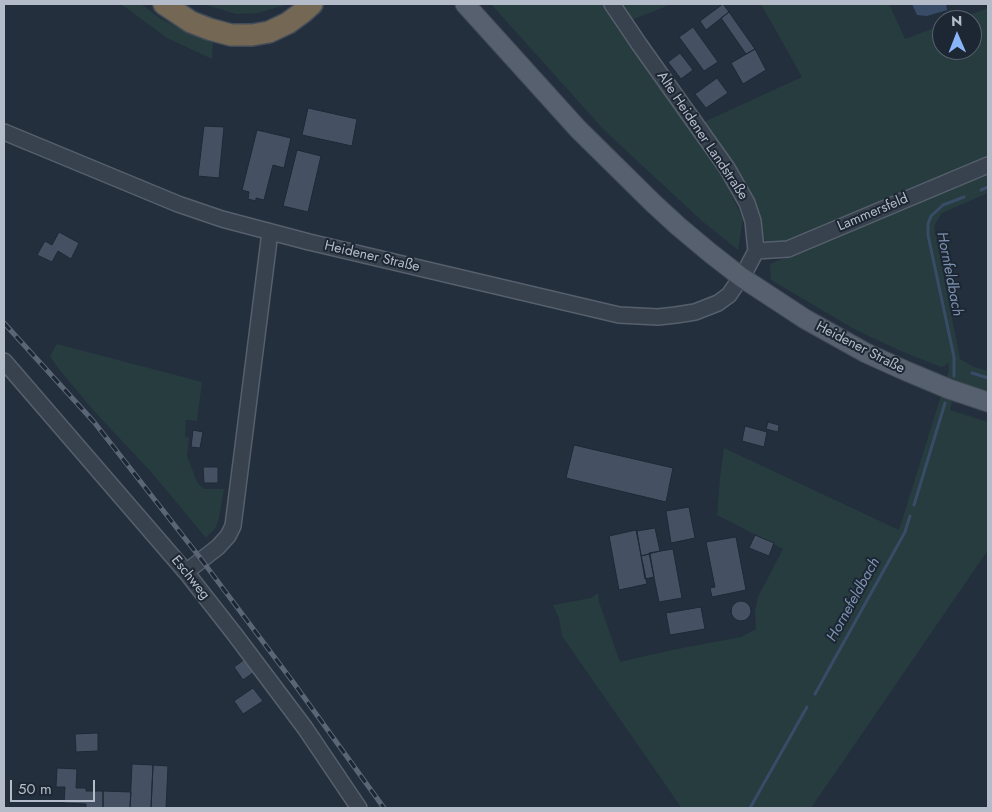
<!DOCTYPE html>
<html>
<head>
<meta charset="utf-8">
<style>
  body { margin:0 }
  #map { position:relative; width:992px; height:812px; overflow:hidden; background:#242f3e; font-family:Jost,sans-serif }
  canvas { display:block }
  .frame { position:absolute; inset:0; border:5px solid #b4bcc9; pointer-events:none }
  .north { position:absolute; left:932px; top:10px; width:50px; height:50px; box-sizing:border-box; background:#1d2633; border:1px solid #59626f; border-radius:50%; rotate:359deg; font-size:14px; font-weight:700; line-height:20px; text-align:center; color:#b4bcc9 }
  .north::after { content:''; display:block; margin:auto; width:18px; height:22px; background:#8ab4f8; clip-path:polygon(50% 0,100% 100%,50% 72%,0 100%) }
  .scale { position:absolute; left:10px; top:780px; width:85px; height:22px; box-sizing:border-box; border:2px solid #b4bcc9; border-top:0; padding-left:6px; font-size:15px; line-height:18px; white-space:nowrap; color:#b4bcc9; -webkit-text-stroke:4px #1d2633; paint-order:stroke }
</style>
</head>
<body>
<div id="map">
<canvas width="992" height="812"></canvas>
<div class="frame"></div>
<div class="north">N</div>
<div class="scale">50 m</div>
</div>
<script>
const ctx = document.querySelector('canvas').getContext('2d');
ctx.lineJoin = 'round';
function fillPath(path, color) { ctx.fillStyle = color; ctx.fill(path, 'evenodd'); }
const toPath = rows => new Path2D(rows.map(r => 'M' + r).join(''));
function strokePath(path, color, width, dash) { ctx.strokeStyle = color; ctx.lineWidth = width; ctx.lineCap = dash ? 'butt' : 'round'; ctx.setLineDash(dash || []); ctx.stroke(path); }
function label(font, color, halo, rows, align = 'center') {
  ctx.font = font + ' Jost,sans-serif'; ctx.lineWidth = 4; ctx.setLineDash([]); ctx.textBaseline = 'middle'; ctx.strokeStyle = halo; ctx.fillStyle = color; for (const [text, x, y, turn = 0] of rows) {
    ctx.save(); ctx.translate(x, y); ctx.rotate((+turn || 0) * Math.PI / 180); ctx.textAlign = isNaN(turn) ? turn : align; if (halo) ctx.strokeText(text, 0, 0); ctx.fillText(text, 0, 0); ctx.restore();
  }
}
fillPath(toPath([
  [121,4,141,4,161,19,195,36,213,42,212,59,167,38],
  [206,4,287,4,285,5,258,13,236,14,209,6],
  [491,4,603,4,721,173,743,219,738,250,702,221,604,130],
  [621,4,672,4,631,20],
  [761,4,889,4,905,39,942,25,942,50,972,50,972,20,956,20,988,8,988,160,790,242,774,246,765,241,761,237,686,104,687,99,704,122,802,77],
  [988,173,988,193,942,213,934,226,960,359,974,367,988,371,988,391,947,378,949,370,948,362,945,366,941,367,901,351,856,330,771,280,770,264],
  [57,344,202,382,197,421,186,420,185,437,189,438,187,456,197,482,204,489,224,489,219,518,216,527,206,538,152,473,94,411,58,368,50,356],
  [941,396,952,400,950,410,988,422,988,550,811,808,680,808,681,807,562,636,559,618,553,605,591,598,598,593,599,602,620,662,672,650,741,637,756,629,755,612,758,597,783,549,717,515,720,478,724,448,899,530]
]), '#263c3f');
fillPath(toPath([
  [912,4,946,4,947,10,927,16,917,15]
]), '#394c67');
strokePath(toPath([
  [981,190,988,187],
  [972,373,988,378],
  [954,376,954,357,928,235,928,224,931,216,943,205,964,197],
  [914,505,945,403],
  [815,694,905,532,910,516],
  [750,808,807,707]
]), '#394c67', 3);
const building = toPath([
  [723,4,729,12,706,30,700,21,723,4],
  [729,12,755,49,746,54,721,18,729,12],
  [693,27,718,62,704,71,679,37,693,27],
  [755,49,766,70,743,84,731,63,755,49],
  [680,53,693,70,681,79,668,62,680,53],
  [717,78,728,93,706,108,695,94,717,78],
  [308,108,357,119,352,146,302,135,308,108],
  [204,126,224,127,219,178,198,176,204,126],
  [257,130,291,138,284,168,273,165,264,200,256,198,256,201,248,199,249,192,242,190,257,130],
  [297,150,321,156,308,212,283,206,297,150],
  [59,232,79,243,71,259,58,251,52,262,37,255,45,241,52,245,59,232],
  [768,422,779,425,778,432,766,429,768,422],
  [745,426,767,432,764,447,742,441,745,426],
  [193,430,203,432,200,448,191,447,193,430],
  [574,445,673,468,666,502,566,478,574,445],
  [203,467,218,467,218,483,204,483,203,467],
  [689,507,695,538,671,543,666,511,689,507],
  [655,528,660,551,641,556,637,531,655,528],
  [636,530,647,584,619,590,609,536,636,530],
  [755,535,774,543,769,556,749,548,755,535],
  [736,537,746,590,712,597,710,588,715,587,706,542,736,537],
  [673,549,682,598,659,602,649,553,673,549],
  [650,554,654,577,645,579,641,556,650,554],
  '731 611a10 10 0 1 1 20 0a10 10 0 1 1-20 0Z',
  [701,607,705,629,670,635,666,613,701,607],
  [245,659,254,672,243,680,234,667,245,659],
  [253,688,263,701,243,714,234,701,253,688],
  [98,733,98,751,76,752,75,734,98,733],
  [132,764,153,765,151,808,130,808,132,764],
  [153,765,168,766,166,808,151,808,153,765],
  [57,768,77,769,76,788,86,788,86,791,103,791,103,808,86,808,86,804,64,803,65,787,56,787,57,768],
  [103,791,131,792,130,808,103,808,103,791]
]);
fillPath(building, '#455162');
strokePath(building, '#1f2835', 1);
const minor = toPath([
  [4,132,178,204,222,219,309,242,619,315,658,317,676,315,695,312,718,303,729,295,746,270,756,251,753,221,747,203,727,168,639,44,612,4],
  [756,251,788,249,988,165],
  [4,361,186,572,236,636,305,728,359,808],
  [186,572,218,547,228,536,233,526,270,232]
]);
const major = toPath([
  [465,4,578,129,653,203,678,226,709,252,741,277,805,319,866,353,906,371,949,389,988,402]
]);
const highway = toPath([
  [164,4,191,22,209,29,231,35,252,35,269,32,288,23,303,12,312,4]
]);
strokePath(minor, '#565f6c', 18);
strokePath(major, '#414a57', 21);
strokePath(highway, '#434c59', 24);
strokePath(minor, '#38414e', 15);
strokePath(major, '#56606e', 19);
strokePath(highway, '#746855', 21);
const rail = toPath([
  [4,323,94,422,201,559,293,682,384,808]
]);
strokePath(rail, '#5a6575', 5);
strokePath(rail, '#1d2633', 3, [9]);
label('14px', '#b4bcc9', '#1d2633', [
  ["Alte Heidener Landstraße",702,136,56],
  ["Lammersfeld",873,213,-23],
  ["Heidener Straße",372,257,13],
  ["Heidener Straße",860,348,27],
  ["Eschweg",190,578,51]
]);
label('italic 15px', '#7c92b1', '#1d2633', [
  ["Hornfeldbach",949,274,79],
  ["Hornefeldbach",854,600,-61]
]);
</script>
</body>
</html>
